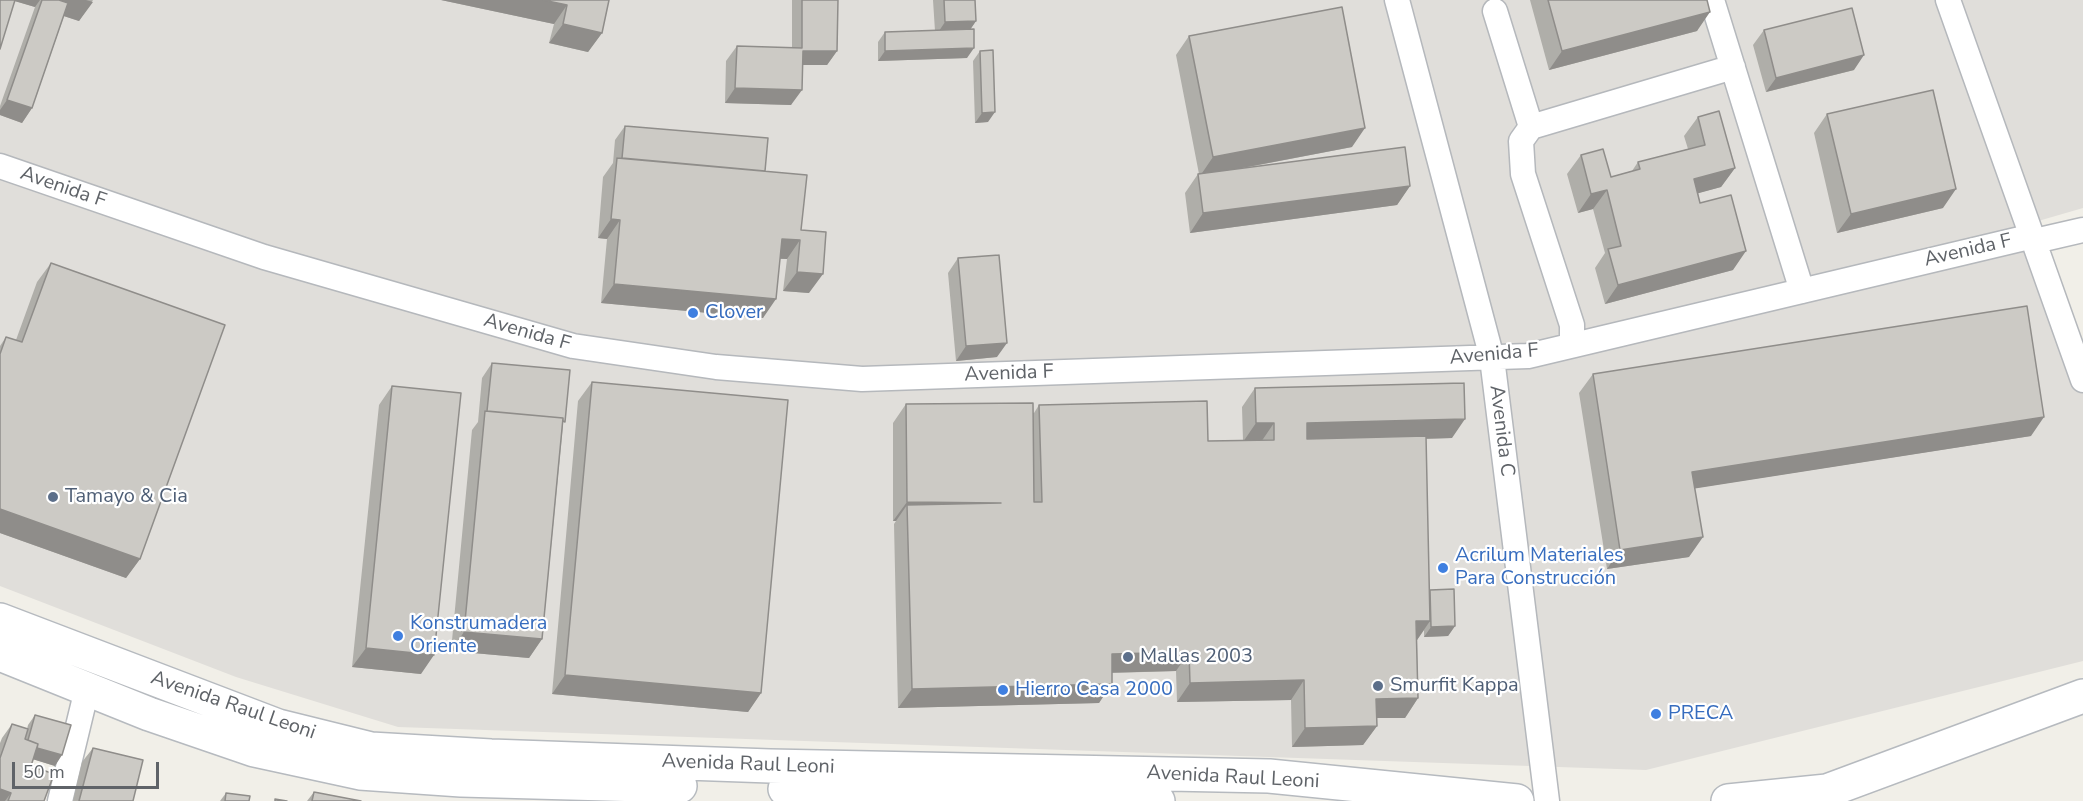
<!DOCTYPE html>
<html>
<head>
<meta charset="utf-8">
<style>
  body { margin:0 }
  #map { position:relative; width:2083px; height:801px; overflow:hidden; background:#f1efe8; font-family:"Nunito Sans",sans-serif }
  canvas { display:block }
  .scale { position:absolute; left:12px; top:762px; width:147px; height:27px; box-sizing:border-box; border:3px solid #5f6368; border-top:0; padding-left:8px; font-size:18px; line-height:21px; white-space:nowrap; color:#5f6368; -webkit-text-stroke:4px #fff; paint-order:stroke }
</style>
</head>
<body>
<div id="map">
<canvas width="2083" height="801"></canvas>
<div class="scale">50 m</div>
</div>
<script>
const ctx = document.querySelector('canvas').getContext('2d');
ctx.lineJoin = 'round';
function fillPath(path, color) { ctx.fillStyle = color; ctx.fill(path, 'evenodd'); }
const toPath = rows => new Path2D(rows.map(r => 'M' + r).join(''));
function strokePath(path, color, width, dash) { ctx.strokeStyle = color; ctx.lineWidth = width; ctx.lineCap = dash ? 'butt' : 'round'; ctx.setLineDash(dash || []); ctx.stroke(path); }
function label(font, color, halo, rows, align = 'center') {
  ctx.font = font + ' "Nunito Sans",sans-serif'; ctx.lineWidth = 4.5; ctx.setLineDash([]); ctx.textBaseline = 'middle'; ctx.strokeStyle = halo; ctx.fillStyle = color; for (const [text, x, y, turn = 0] of rows) {
    ctx.save(); ctx.translate(x, y); ctx.rotate((+turn || 0) * Math.PI / 180); ctx.textAlign = isNaN(turn) ? turn : align; if (halo) ctx.strokeText(text, 0, 0); ctx.fillText(text, 0, 0); ctx.restore();
  }
}
fillPath(toPath([
  [0,0,2083,0,2083,208,2021,226,2083,386,2083,661,1646,770,398,727,236,677,0,586]
]), '#e0deda');
const street = toPath([
  [1397,0,1492,358,1547,801],
  [1712,0,1802,291],
  [1948,0,2083,380],
  [1495,11,1531,127],
  [0,166,264,257,573,346,716,367,862,379,1528,356,2033,236],
  [2035,241,2083,230],
  [1572,345,1572,325,1523,174,1521,141,1531,127,1733,67],
  [60,801,87,689]
]);
const secondary = toPath([
  [0,620,278,726,371,749,491,756,770,766,1269,776,1517,801],
  [0,654,149,714,254,750,360,773,461,780,680,786],
  [785,789,1158,801],
  [1728,801,1827,791,2083,696]
]);
strokePath(street, '#b5b8bc', 27);
strokePath(secondary, '#b6babf', 36);
strokePath(street, '#fff', 24);
strokePath(secondary, '#fff', 33);
fillPath(toPath([
  [0,0,93,0,79,21,64,16,32,108,22,123,0,115,0,106,35,7,15,1],
  [441,0,609,0,602,33,588,52,549,43,554,24],
  [792,0,838,0,837,51,827,65,802,65,791,105,725,103,726,61,737,46,792,48],
  [933,0,975,0,976,21,970,29,967,58,878,61,878,42,885,32,935,31],
  [1530,0,1707,0,1697,31,1549,70],
  [1764,30,1854,70,1766,92,1753,45],
  [1189,36,1352,147,1233,170,1410,186,1397,205,1190,233,1185,193,1198,174,1199,174,1176,55],
  [980,51,988,122,975,123,973,61],
  [1827,114,1943,208,1837,233,1814,133],
  [1698,117,1735,168,1721,187,1698,193,1700,203,1733,270,1605,304,1595,268,1605,253,1593,209,1578,213,1567,174,1581,155,1611,177,1632,171,1638,162,1688,149,1684,136],
  [625,126,765,171,801,230,809,293,783,291,787,259,780,259,763,318,601,303,607,239,598,238,603,177,613,163,615,140],
  [958,258,997,357,956,361,948,273],
  [51,263,140,559,126,578,0,533,0,346,6,337,16,340,37,282],
  [492,363,563,425,542,639,529,658,451,651,472,430,478,422,482,378],
  [1593,374,2031,436,1695,488,1689,557,1607,569,1579,393],
  [592,382,761,693,748,712,552,694,578,401],
  [392,386,421,674,352,667,379,405],
  [1255,388,1452,438,1426,439,1429,590,1455,626,1448,636,1424,637,1424,630,1417,640,1418,698,1405,718,1377,718,1377,726,1363,745,1292,747,1291,700,1177,702,1176,671,1112,673,1099,703,898,708,894,524,896,521,893,521,893,423,906,404,1034,413,1039,405,1208,441,1243,441,1242,407],
  [35,715,55,766,33,759,31,766,44,801,0,801,0,743,2,738,12,724,27,729,28,725],
  [93,748,133,801,73,801,82,762],
  [314,792,361,801,307,801],
  [226,793,249,801,220,801]
]), '#afaea9');
fillPath(toPath([
  [11,0,40,0,35,7],
  [42,0,86,0,93,2,79,21,39,8],
  [441,0,543,0,567,5,554,24],
  [1710,12,1697,31,1549,70,1562,51],
  [976,21,966,36,935,37,945,22],
  [563,24,602,33,588,52,549,43],
  [974,48,967,58,878,61,885,51],
  [803,51,837,51,827,65,793,65],
  [1864,55,1854,70,1766,92,1776,78],
  [735,88,802,90,791,105,725,103],
  [7,100,32,108,22,123,0,115,0,110],
  [995,112,988,122,975,123,982,113],
  [1365,128,1352,147,1200,176,1213,157],
  [1735,168,1721,187,1681,198,1694,179],
  [1410,186,1397,205,1190,233,1203,213],
  [1956,189,1943,208,1837,233,1851,214],
  [1607,190,1593,209,1578,213,1591,194],
  [611,219,620,220,607,239,598,238],
  [782,239,800,240,787,259,768,258],
  [1746,251,1733,270,1605,304,1618,285],
  [797,272,823,274,809,293,783,291],
  [614,284,776,299,763,318,601,303],
  [1007,343,997,357,956,361,966,346],
  [2044,417,2031,436,1679,491,1692,472],
  [1465,419,1452,438,1294,442,1307,423],
  [1256,423,1274,423,1261,442,1243,442],
  [907,502,1001,503,907,505,896,521,893,521],
  [0,509,140,559,126,578,0,533],
  [1703,537,1689,557,1607,569,1620,550],
  [1416,621,1430,621,1417,640],
  [1455,626,1448,636,1424,637,1431,627],
  [464,632,542,639,529,658,451,651],
  [366,648,434,655,421,674,352,667],
  [1189,652,1176,671,1098,673,1112,654],
  [565,675,761,693,748,712,552,694],
  [1304,680,1291,700,1177,702,1190,683],
  [1112,684,1099,703,898,708,912,689],
  [1418,698,1405,718,1363,718,1376,699],
  [1377,726,1363,745,1292,747,1305,728],
  [26,745,62,755,55,766,19,755],
  [0,789,11,793,5,801,0,801]
]), '#8f8d8a');
const building = toPath([
  [0,0,15,0,0,49,0,0],
  [42,0,59,0,68,3,32,108,7,100,42,0],
  [543,0,609,0,602,33,563,24,567,5,543,0],
  [802,0,838,0,837,51,803,51,802,90,735,88,737,46,802,48,802,0],
  [944,0,975,0,976,21,945,22,944,0],
  [1548,0,1707,0,1710,12,1562,51,1548,0],
  [1342,7,1365,128,1213,157,1189,36,1342,7],
  [1852,8,1864,55,1776,78,1764,30,1852,8],
  [974,29,974,48,885,51,885,32,974,29],
  [993,50,995,112,982,113,980,51,993,50],
  [1933,90,1956,189,1851,214,1827,114,1933,90],
  [1719,111,1735,168,1694,179,1700,203,1731,195,1746,251,1618,285,1608,249,1621,246,1607,190,1591,194,1581,155,1603,149,1611,177,1640,169,1638,162,1705,145,1698,117,1719,111],
  [625,126,768,138,765,171,622,158,625,126],
  [1405,147,1410,186,1203,213,1198,174,1405,147],
  [617,158,807,175,801,230,826,232,823,274,797,272,800,240,782,239,776,299,614,284,620,220,611,219,617,158],
  [999,255,1007,343,966,346,958,258,999,255],
  [51,263,225,325,140,559,0,509,0,354,6,337,22,342,51,263],
  [2027,306,2044,417,1692,472,1703,537,1620,550,1593,374,2027,306],
  [492,363,570,370,565,422,563,421,563,418,487,411,492,363],
  [592,382,788,400,761,693,565,675,592,382],
  [1464,383,1465,419,1307,423,1307,439,1426,436,1430,621,1416,621,1418,698,1376,699,1377,726,1305,728,1304,680,1190,683,1189,652,1112,654,1112,684,912,689,907,505,1001,503,907,502,906,404,1033,403,1034,502,1042,502,1039,405,1207,401,1208,441,1274,440,1274,423,1256,423,1255,388,1464,383],
  [392,386,461,393,434,655,366,648,392,386],
  [485,411,563,418,542,639,464,632,485,411],
  [1454,589,1455,626,1431,627,1430,590,1454,589],
  [35,715,71,725,62,755,37,748,38,744,28,740,35,715],
  [12,724,28,729,25,739,38,744,31,766,54,774,44,801,8,801,11,793,0,789,0,758,12,724],
  [93,748,143,760,133,801,79,801,93,748],
  [314,792,361,801,312,801,314,792],
  [226,793,250,796,249,801,225,801,226,793],
  [275,799,287,801,275,801,275,799]
]);
fillPath(building, '#cccac5');
strokePath(building, '#8f8d8a', 1.5);
for (const [x, y, r, color] of [
  [693,313,6,"#3f7fe0"],
  [53,497,6,"#5c6f8a"],
  [1443,568,6,"#3f7fe0"],
  [398,636,6,"#3f7fe0"],
  [1128,657,6,"#5c6f8a"],
  [1378,686,6,"#5c6f8a"],
  [1003,690,6,"#3f7fe0"],
  [1656,714,6,"#3f7fe0"]
]) { const dot = new Path2D(); dot.arc(x, y, r, 0, 2 * Math.PI); ctx.fillStyle = color; ctx.fill(dot); strokePath(dot, '#fff', 2); }
label('20px', '#5f6368', '#fff', [
  ["Avenida F",63,188,19],
  ["Avenida F",1968,251,-13],
  ["Avenida F",527,333,16],
  ["Avenida F",1494,355,-5],
  ["Avenida F",1009,374,-2],
  ["Avenida C",1501,431,83],
  ["Avenida Raul Leoni",233,706,19],
  ["Avenida Raul Leoni",748,765,2],
  ["Avenida Raul Leoni",1233,778,3]
]);
label('20px', '#366cbe', '#fff', [
  ["Clover",705,313],
  ["Acrilum Materiales",1455,556],
  ["Para Construcción",1455,579],
  ["Konstrumadera",410,624],
  ["Oriente",410,647],
  ["Hierro Casa 2000",1015,690],
  ["PRECA",1668,714]
], 'left');
label('20px', '#4e5e75', '#fff', [
  ["Tamayo & Cia",65,497],
  ["Mallas 2003",1140,657],
  ["Smurfit Kappa",1390,686]
], 'left');
</script>
</body>
</html>
